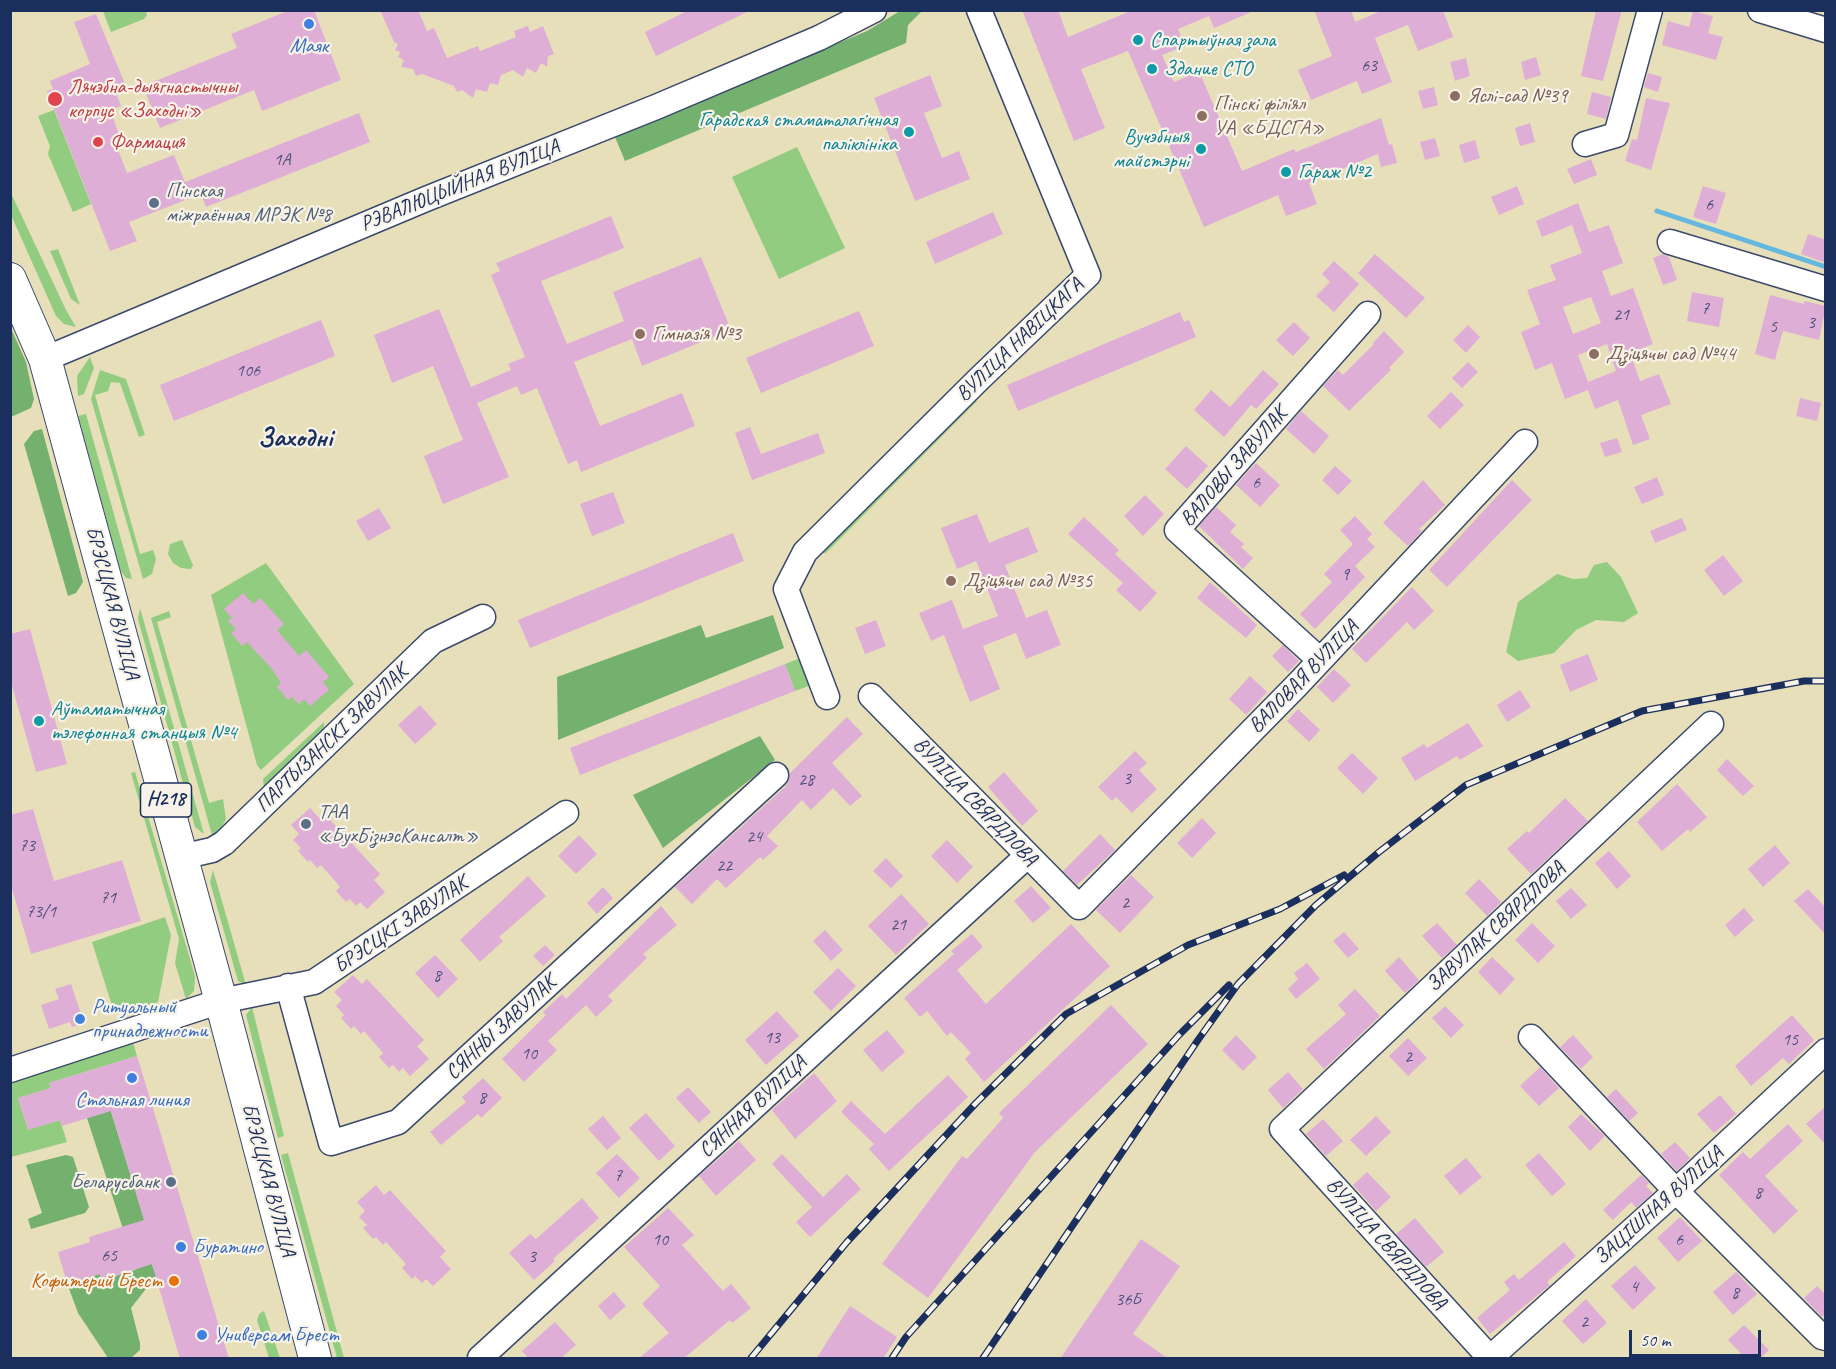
<!DOCTYPE html>
<html>
<head>
<meta charset="utf-8">
<style>
  body { margin:0 }
  #map { position:relative; width:1836px; height:1369px; overflow:hidden; background:#e7dfb9; font-family:Caveat,sans-serif }
  canvas { display:block }
  .frame { position:absolute; inset:0; border:12px solid #1b2f5e; pointer-events:none }
  .scale { position:absolute; left:1629px; top:1330px; width:132px; height:27px; box-sizing:border-box; border:3px solid #1b2f5e; border-top:0; padding-left:8px; font-size:18px; line-height:21px; white-space:nowrap; color:#1b2f5e; -webkit-text-stroke:4px #f7f3e8; paint-order:stroke }
</style>
</head>
<body>
<div id="map">
<canvas width="1836" height="1369"></canvas>
<div class="frame"></div>
<div class="scale">50 m</div>
</div>
<script>
const ctx = document.querySelector('canvas').getContext('2d');
ctx.lineJoin = 'round';
function fillPath(path, color) { ctx.fillStyle = color; ctx.fill(path, 'evenodd'); }
const toPath = rows => new Path2D(rows.map(r => 'M' + r).join(''));
function strokePath(path, color, width, dash) { ctx.strokeStyle = color; ctx.lineWidth = width; ctx.lineCap = dash ? 'butt' : 'round'; ctx.setLineDash(dash || []); ctx.stroke(path); }
function label(font, color, halo, rows, align = 'center') {
  ctx.font = font + ' Caveat,sans-serif'; ctx.lineWidth = 4.5; ctx.setLineDash([]); ctx.textBaseline = 'middle'; ctx.strokeStyle = halo; ctx.fillStyle = color; for (const [text, x, y, turn = 0] of rows) {
    ctx.save(); ctx.translate(x, y); ctx.rotate((+turn || 0) * Math.PI / 180); ctx.textAlign = isNaN(turn) ? turn : align; if (halo) ctx.strokeText(text, 0, 0); ctx.fillText(text, 0, 0); ctx.restore();
  }
}
fillPath(toPath([
  [103,11,146,11,147,15,144,19,111,32],
  [54,110,91,204,73,212,48,154,50,146,38,116],
  [797,147,845,248,779,279,732,177],
  [10,191,66,310,76,327,64,324,56,316,11,215],
  [58,249,80,305,71,299,50,251],
  [90,357,94,368,84,394,78,396,77,376],
  [100,370,126,379,145,435,139,437,120,383,111,382,108,391,95,395,140,554,153,550,156,559,152,574,143,579,91,399],
  [973,399,977,401,826,553,817,554],
  [86,414,132,579,126,578,120,570,78,416],
  [182,540,193,565,191,569,181,568,173,563,168,554,170,544],
  [1607,562,1621,577,1638,613,1624,622,1596,620,1576,630,1554,653,1518,661,1506,652,1518,602,1557,574,1573,579,1587,578,1594,565],
  [266,563,354,684,261,770,257,765,211,595],
  [140,608,204,834,195,827,138,619],
  [169,611,171,617,157,622,209,803,223,799,226,819,219,831,212,835,151,618],
  [806,656,817,683,795,691,785,664],
  [324,722,324,734,264,789,263,779],
  [135,772,195,976,194,991,186,999,175,963,179,939,131,773],
  [213,870,246,985,238,981,210,882],
  [165,917,171,935,158,1002,118,1014,114,1012,92,942],
  [252,1007,284,1136,278,1138,246,1015],
  [132,1039,137,1056,49,1083,51,1088,18,1098,28,1129,60,1120,67,1142,11,1157,11,1078],
  [288,1153,344,1358,337,1358,281,1155],
  [264,1311,280,1358,269,1358,257,1320,259,1314]
]), '#91cc80');
fillPath(toPath([
  [900,11,922,11,908,25,906,43,625,161,615,137,867,31],
  [10,326,26,362,34,399,31,408,11,417],
  [42,429,83,582,76,593,68,596,24,444,34,431],
  [773,615,784,648,558,740,557,677,701,625,706,638],
  [760,736,775,760,663,848,633,795],
  [109,1105,147,1229,124,1232,87,1118],
  [66,1155,73,1157,89,1207,85,1213,31,1229,28,1219,42,1213,26,1165],
  [150,1259,156,1276,131,1308,140,1343,140,1350,131,1358,108,1358,78,1313,67,1283,100,1274,102,1280,135,1270]
]), '#74b06e');
strokePath(toPath([
  [1657,211,1826,267]
]), '#64b8e0', 5);
fillPath(toPath([
  [290,10,314,10,341,80,262,111,254,90,160,128,143,86,237,48,231,34],
  [380,10,418,10,427,31,434,28,447,58,478,46,480,51,516,37,514,31,528,26,530,32,543,26,554,54,548,56,547,67,541,63,536,73,527,68,523,77,513,70,501,75,498,85,490,83,487,92,476,89,473,98,462,90,457,92,454,86,422,74,416,76,413,69,401,67,404,60,398,57,400,52,395,50,398,44,394,42],
  [689,10,751,10,656,56,645,32],
  [1022,10,1058,10,1068,37,1133,10,1256,10,1214,28,1209,16,1178,29,1185,46,1162,55,1174,82,1199,71,1242,171,1294,149,1296,152,1381,118,1389,145,1392,144,1397,163,1381,167,1378,154,1309,183,1317,204,1286,216,1278,195,1204,227,1128,51,1081,69,1105,128,1074,141],
  [1314,10,1351,10,1355,22,1383,10,1443,10,1453,37,1418,51,1408,25,1375,38,1392,82,1362,94,1357,81,1311,100,1298,70,1332,56],
  [1596,10,1622,10,1603,81,1581,76],
  [1693,11,1713,16,1708,33,1723,37,1716,60,1662,45,1668,21,1689,27],
  [96,14,128,91,117,95,121,106,110,110,123,145,117,147,127,173,174,155,185,182,359,113,370,142,206,207,201,194,129,222,137,241,110,251,47,91,53,89,50,81,90,64,74,22],
  [1536,57,1541,75,1525,80,1521,62],
  [1466,58,1470,76,1455,81,1450,62],
  [1648,73,1662,77,1658,92,1644,87],
  [930,75,942,106,924,113,942,158,959,151,970,179,915,201,874,98],
  [1434,87,1438,105,1423,109,1418,91],
  [1592,92,1611,97,1606,119,1587,114],
  [1646,98,1670,103,1651,170,1625,161,1632,139,1637,140],
  [1530,123,1535,142,1520,146,1515,128],
  [1435,138,1440,156,1425,160,1420,142],
  [1475,140,1480,158,1464,163,1459,145],
  [1591,159,1597,175,1574,184,1567,169],
  [1517,186,1524,204,1499,215,1491,197],
  [1703,186,1726,193,1716,224,1693,217],
  [1578,203,1589,232,1609,225,1623,263,1602,271,1611,296,1633,288,1653,344,1630,353,1640,381,1659,374,1671,404,1641,415,1650,439,1633,445,1618,400,1595,409,1588,390,1565,399,1552,363,1535,370,1521,332,1540,324,1527,290,1556,280,1550,265,1582,253,1572,225,1542,237,1536,221],
  [1591,297,1601,323,1573,334,1563,307],
  [1607,344,1616,371,1588,382,1578,355],
  [993,212,1003,234,935,264,926,242],
  [611,216,624,248,541,281,567,344,624,321,613,292,701,257,731,330,642,366,632,339,574,362,600,426,682,393,695,426,581,472,577,460,568,464,537,388,521,395,517,386,477,403,509,477,443,504,424,456,463,440,433,366,392,383,374,335,439,309,471,387,511,370,508,364,525,357,491,275,500,271,496,263],
  [1808,234,1826,240,1826,263,1801,254],
  [1375,254,1425,298,1406,318,1358,273],
  [1663,254,1669,257,1677,280,1663,285,1653,258],
  [1334,261,1359,284,1334,312,1316,296,1330,282,1322,274],
  [1692,292,1724,298,1719,327,1687,321],
  [1770,295,1804,304,1804,301,1826,306,1819,340,1783,331,1775,360,1755,354],
  [859,311,874,346,761,393,746,358],
  [1180,312,1184,322,1189,320,1196,337,1018,411,1007,385],
  [321,320,335,356,174,421,160,385],
  [1294,322,1310,338,1293,356,1276,340],
  [1468,325,1480,337,1466,353,1453,340],
  [1384,331,1404,352,1389,368,1391,370,1349,411,1323,386,1338,370,1343,375,1374,344,1373,343],
  [1468,362,1478,372,1462,388,1452,378],
  [1263,370,1279,384,1256,409,1251,405,1224,437,1194,410,1211,390,1230,407],
  [1451,392,1464,405,1440,429,1427,416],
  [1800,398,1821,403,1817,421,1796,416],
  [1301,411,1329,436,1314,454,1286,429],
  [750,427,761,454,818,433,825,453,752,480,735,433],
  [1617,438,1622,452,1605,457,1600,443],
  [1186,446,1208,466,1187,489,1165,469],
  [1256,463,1280,485,1260,507,1236,485],
  [1335,466,1352,481,1338,495,1322,480],
  [1657,477,1664,495,1642,504,1634,487],
  [1423,480,1445,505,1419,529,1422,531,1408,546,1383,523],
  [1512,480,1532,500,1447,587,1429,570],
  [613,492,625,523,592,536,580,504],
  [1145,495,1164,514,1143,536,1124,516],
  [1216,507,1236,525,1230,532,1244,544,1241,547,1253,558,1243,569,1199,526],
  [379,508,391,528,368,541,356,521],
  [977,514,989,543,1028,527,1038,552,1005,565,1026,618,1047,610,1061,645,1026,659,1016,633,983,646,1000,689,970,702,944,635,931,641,919,613,952,600,963,629,998,616,976,561,957,569,941,528],
  [1355,516,1372,534,1367,539,1375,547,1355,566,1365,577,1315,629,1300,614,1332,582,1324,574,1353,544,1340,530],
  [1084,517,1119,550,1115,554,1157,593,1140,612,1116,590,1123,583,1068,534],
  [1682,518,1687,530,1655,543,1650,531],
  [733,533,744,561,530,648,518,620],
  [1723,555,1743,581,1724,596,1704,570],
  [1210,582,1257,625,1246,638,1197,598],
  [1412,587,1434,611,1414,630,1407,622,1366,663,1352,649],
  [243,593,253,604,260,598,284,624,277,630,299,656,306,650,329,677,323,682,329,690,310,706,304,699,299,704,292,697,288,700,277,687,281,683,272,669,247,642,242,646,231,633,236,629,228,621,232,618,224,609],
  [876,620,886,646,865,654,855,628],
  [30,629,67,764,36,772,10,678,10,634],
  [1283,645,1299,661,1288,672,1272,656],
  [1588,654,1598,680,1570,692,1560,665],
  [785,664,795,691,580,775,570,748],
  [1334,669,1351,685,1333,703,1317,687],
  [1250,676,1267,692,1246,715,1229,699],
  [1520,690,1531,707,1507,722,1497,705],
  [420,705,437,724,415,744,398,725],
  [1298,709,1320,730,1309,742,1287,721],
  [847,717,863,734,832,763,862,796,850,806,833,788,811,810,802,800,767,836,778,846,763,860,760,857,726,888,717,879,692,904,675,887,786,786,790,773],
  [1468,723,1483,746,1460,760,1457,756,1415,781,1401,758,1424,744,1427,748],
  [1135,751,1147,763,1139,770,1157,789,1132,813,1116,797,1112,801,1098,787],
  [1352,753,1378,778,1363,794,1337,768],
  [1727,759,1754,786,1743,796,1717,770],
  [1004,772,1038,811,1022,826,988,787],
  [1677,784,1707,817,1690,832,1688,829,1662,851,1637,822],
  [1565,798,1588,821,1531,874,1507,849,1527,831,1529,833],
  [310,808,319,818,324,813,380,874,374,880,385,892,367,909,360,902,356,906,350,899,346,902,336,891,340,887,321,865,317,868,310,860,308,862,298,851,301,848,293,840,299,834,291,825],
  [33,809,54,881,122,860,141,921,31,954,10,882,10,815],
  [1202,818,1216,833,1192,858,1177,843],
  [1100,834,1115,850,1077,885,1063,871],
  [579,835,597,854,576,874,558,856],
  [947,840,973,867,957,883,931,856],
  [1775,845,1790,863,1763,887,1748,869],
  [1609,851,1631,876,1617,889,1595,863],
  [886,858,903,876,891,888,873,871],
  [1131,875,1154,897,1120,933,1096,910],
  [528,876,546,896,499,937,503,941,480,962,460,940],
  [1479,879,1501,902,1487,916,1465,893],
  [1031,886,1051,908,1033,923,1014,901],
  [603,887,613,898,597,914,587,903],
  [1571,888,1587,905,1571,919,1556,901],
  [1808,889,1826,908,1826,935,1794,901],
  [901,894,929,924,896,955,868,926],
  [661,906,677,925,643,954,647,958,608,996,613,1001,596,1017,586,1005,548,1041,557,1050,524,1082,502,1059,546,1015,543,1012,562,994,566,999],
  [1744,908,1754,920,1735,937,1725,925],
  [1437,923,1457,945,1442,958,1422,936],
  [1532,923,1555,946,1538,963,1515,940],
  [1071,924,1110,966,984,1082,965,1059,971,1053,951,1032,947,1036,927,1011,920,1017,904,998,954,954,951,951,972,934,983,947,957,970,986,1004],
  [825,930,843,950,831,961,813,941],
  [1344,932,1359,949,1348,958,1333,941],
  [545,945,555,955,543,966,533,956],
  [435,955,458,979,438,998,415,973],
  [1399,957,1419,980,1405,993,1385,971],
  [1492,957,1515,979,1500,995,1478,972],
  [1307,963,1320,979,1296,999,1288,989,1298,979,1294,973],
  [838,968,856,986,831,1011,813,992],
  [353,975,362,984,367,979,424,1040,417,1046,429,1059,410,1076,403,1068,399,1072,393,1065,389,1068,379,1057,383,1053,364,1031,361,1034,354,1026,351,1029,341,1018,344,1015,336,1006,342,1000,334,992],
  [71,984,84,1023,72,1027,70,1022,49,1029,41,1005,59,999,55,989],
  [1355,989,1380,1016,1324,1069,1306,1049,1346,1014,1338,1005],
  [1111,1005,1148,1044,1035,1152,928,1298,882,1264,962,1156,967,1159,1003,1118,999,1113],
  [1445,1006,1464,1025,1451,1038,1432,1018],
  [777,1011,799,1036,766,1065,745,1040],
  [1792,1015,1814,1040,1789,1064,1783,1058,1751,1086,1735,1066],
  [887,1030,905,1052,882,1072,863,1050],
  [1236,1035,1257,1057,1243,1071,1222,1050],
  [1573,1035,1593,1057,1581,1069,1560,1047],
  [1408,1038,1427,1058,1408,1076,1389,1056],
  [137,1056,190,1230,229,1359,180,1359,152,1264,102,1280,100,1274,67,1283,58,1252,90,1242,89,1237,144,1220,111,1111,62,1126,60,1120,28,1130,18,1098,51,1088,49,1083],
  [1540,1067,1559,1088,1539,1106,1520,1086],
  [1288,1072,1303,1089,1283,1108,1268,1090],
  [814,1073,837,1101,795,1139,772,1110],
  [948,1075,968,1097,889,1171,869,1149,874,1144,841,1112,851,1101,885,1134],
  [483,1078,502,1098,481,1118,478,1114,441,1145,430,1132,466,1102,462,1097],
  [688,1087,711,1112,699,1123,676,1098],
  [1616,1089,1638,1113,1629,1121,1607,1097],
  [1720,1095,1736,1114,1714,1133,1697,1114],
  [1826,1106,1826,1145,1806,1124],
  [646,1113,675,1146,659,1161,629,1128],
  [1581,1114,1605,1136,1590,1151,1568,1127],
  [603,1116,621,1138,607,1150,588,1129],
  [1376,1116,1391,1132,1366,1156,1350,1140],
  [1323,1119,1343,1141,1326,1156,1306,1134],
  [1788,1124,1803,1141,1765,1176,1798,1211,1774,1234,1719,1175,1743,1152,1750,1159],
  [739,1141,756,1160,716,1196,699,1176],
  [1675,1142,1690,1158,1677,1171,1661,1154],
  [1539,1153,1566,1184,1552,1196,1525,1165],
  [617,1154,640,1178,619,1198,596,1173],
  [782,1154,823,1197,847,1174,861,1189,810,1237,796,1222,812,1207,772,1164],
  [1466,1158,1482,1177,1460,1195,1444,1176],
  [1367,1172,1391,1197,1376,1211,1353,1185],
  [1641,1175,1649,1183,1646,1186,1653,1193,1636,1208,1631,1202,1613,1220,1603,1210],
  [376,1185,384,1195,390,1190,446,1251,440,1257,451,1269,433,1286,426,1279,422,1283,415,1276,412,1279,402,1268,406,1264,386,1242,383,1245,376,1237,373,1239,363,1228,367,1225,359,1217,365,1211,357,1202],
  [582,1198,599,1218,553,1259,555,1261,534,1280,509,1253,530,1234,536,1239],
  [668,1208,694,1235,682,1245,723,1291,731,1284,751,1308,732,1323,730,1320,683,1359,638,1359,669,1333,642,1304,660,1286,624,1247],
  [1680,1217,1702,1241,1678,1262,1657,1238],
  [1415,1218,1444,1252,1426,1267,1396,1234],
  [1141,1239,1180,1266,1133,1334,1169,1359,1060,1359],
  [1564,1242,1576,1256,1547,1282,1550,1285,1490,1334,1477,1318,1510,1290,1504,1282,1514,1274,1519,1280],
  [1635,1265,1656,1288,1633,1310,1611,1286],
  [1736,1272,1757,1294,1733,1315,1713,1292],
  [1817,1286,1826,1295,1826,1313,1822,1317,1804,1298],
  [614,1292,626,1306,610,1320,598,1306],
  [1586,1299,1607,1323,1583,1344,1562,1321],
  [850,1306,897,1337,883,1359,816,1359],
  [555,1322,576,1345,560,1359,529,1359,522,1351],
  [1744,1325,1769,1350,1760,1359,1746,1359,1728,1340]
]), '#dfaed7');
const minor = toPath([
  [1760,10,1826,30],
  [1585,144,1616,135,1650,10],
  [1670,242,1826,289],
  [45,359,426,199,656,107,819,38,874,10],
  [1320,660,1177,530,1368,314],
  [871,696,1079,907,1298,684,1525,442],
  [827,697,786,589,805,552,980,378,1088,275,979,10],
  [1711,724,1282,1129,1490,1358,1676,1191,1826,1051],
  [181,857,212,850,224,843,433,641,483,617],
  [288,986,331,1143,398,1122,776,775],
  [1531,1037,1676,1191,1822,1337,1826,1338],
  [10,1070,221,1001,314,982,566,813],
  [480,1358,1027,856]
]);
const major = toPath([
  [10,279,45,359,221,1001,315,1358]
]);
strokePath(minor, '#3a496c', 27);
strokePath(major, '#3a496c', 34);
strokePath(minor, '#fff', 24);
strokePath(major, '#fff', 32);
const rail = toPath([
  [751,1358,847,1242,976,1103,1066,1014,1188,945,1280,909,1344,875],
  [892,1358,906,1337,1179,1035,1229,985],
  [983,1358,1198,1040,1238,984,1316,905,1379,852,1466,785,1642,711,1804,681,1826,681]
]);
strokePath(rail, '#1b2f5e', 7);
strokePath(rail, '#f7f3e8', 4.5, [14]);
for (const [x, y, r, color] of [
  [309,24,6,"#3f7fe0"],
  [1138,40,6,"#0f9aa8"],
  [1152,69,6,"#0f9aa8"],
  [1455,96,6,"#8d6e63"],
  [55,99,8,"#e0444e"],
  [1202,116,6,"#8d6e63"],
  [909,132,6,"#0f9aa8"],
  [98,142,6,"#e0444e"],
  [1201,149,6,"#0f9aa8"],
  [1286,172,6,"#0f9aa8"],
  [154,203,6,"#5c6f8a"],
  [640,334,6,"#8d6e63"],
  [1594,354,6,"#8d6e63"],
  [951,581,6,"#8d6e63"],
  [39,721,6,"#0f9aa8"],
  [306,824,6,"#5c6f8a"],
  [80,1019,6,"#3f7fe0"],
  [132,1078,6,"#3f7fe0"],
  [171,1182,6,"#5c6f8a"],
  [181,1247,6,"#3f7fe0"],
  [174,1281,6,"#e8710a"],
  [202,1335,6,"#3f7fe0"]
]) { const dot = new Path2D(); dot.arc(x, y, r, 0, 2 * Math.PI); ctx.fillStyle = color; ctx.fill(dot); strokePath(dot, '#f7f3e8', 2); }
label('18px', '#4c4f7c', null, [
  ["63",1369,66],
  ["1А",282,160],
  ["6",1709,205],
  ["7",1705,309],
  ["21",1621,315],
  ["3",1811,323],
  ["5",1773,327],
  ["106",248,371],
  ["6",1256,483],
  ["9",1345,575],
  ["3",1127,779],
  ["28",806,780],
  ["24",754,837],
  ["73",27,846],
  ["22",724,866],
  ["71",108,898],
  ["2",1125,903],
  ["73/1",41,912],
  ["21",898,925],
  ["8",437,976],
  ["13",772,1038],
  ["15",1790,1040],
  ["10",529,1054],
  ["2",1408,1057],
  ["8",482,1098],
  ["7",618,1176],
  ["8",1758,1193],
  ["10",660,1240],
  ["6",1679,1240],
  ["65",109,1256],
  ["3",532,1257],
  ["4",1634,1287],
  ["8",1735,1293],
  ["36Б",1128,1300],
  ["2",1584,1322]
]);
for (const [x, y, w] of [
  [166,800,51]
]) { const box = new Path2D(); box.roundRect(x - w / 2, y - 17, w, 34, 4.5); ctx.fillStyle = '#f7f3e8'; ctx.fill(box); strokePath(box, '#1b2f5e', 1.5); }
label('bold 20px', '#1b2f5e', null, [
  ["Н218",166,800]
]);
label('21px', '#0d838f', '#f7f3e8', [
  ["Спартыўная зала",1150,40],
  ["Здание СТО",1164,69],
  ["Гарадская стаматалагічная",897,120,"right"],
  ["паліклініка",897,144,"right"],
  ["Вучэбныя",1189,137,"right"],
  ["майстэрні",1189,161,"right"],
  ["Гараж №2",1298,172],
  ["Аўтаматычная",51,709],
  ["тэлефонная станцыя №4",51,733]
], 'left');
label('21px', '#366cbe', '#f7f3e8', [
  ["Маяк",309,46,"center"],
  ["Ритуальный",92,1007],
  ["принадлежности",92,1031],
  ["Стальная линия",132,1100,"center"],
  ["Буратино",193,1247],
  ["Универсам Брест",214,1335]
], 'left');
label('21px', '#be3a42', '#f7f3e8', [
  ["Лячэбна-дыягнастычны",68,87],
  ["корпус «Заходні»",68,111],
  ["Фармация",110,142]
], 'left');
label('21px', '#785e54', '#f7f3e8', [
  ["Яслі-сад №39",1467,96],
  ["Пінскі філіял",1214,104],
  ["УА «БДСГА»",1214,128],
  ["Гімназія №3",652,334],
  ["Дзіцячы сад №44",1606,354],
  ["Дзіцячы сад №35",963,581]
], 'left');
label('21px', '#1b2f5e', '#f7f3e8', [
  ["РЭВАЛЮЦЫЙНАЯ ВУЛІЦА",460,186,-22],
  ["ВУЛІЦА НАВІЦКАГА",1020,340,-44],
  ["ВАЛОВЫ ЗАВУЛАК",1234,467,-49],
  ["БРЭСЦКАЯ ВУЛІЦА",112,603,75],
  ["ВАЛОВАЯ ВУЛІЦА",1304,677,-46],
  ["ПАРТЫЗАНСКІ ЗАВУЛАК",332,739,-44],
  ["ВУЛІЦА СВЯРДЛОВА",975,802,46],
  ["БРЭСЦКІ ЗАВУЛАК",401,925,-34],
  ["ЗАВУЛАК СВЯРДЛОВА",1496,927,-43],
  ["СЯННЫ ЗАВУЛАК",501,1028,-43],
  ["СЯННАЯ ВУЛІЦА",753,1107,-43],
  ["БРЭСЦКАЯ ВУЛІЦА",268,1180,75],
  ["ЗАЦІШНАЯ ВУЛІЦА",1659,1206,-42],
  ["ВУЛІЦА СВЯРДЛОВА",1386,1244,48]
]);
label('21px', '#4e5e75', '#f7f3e8', [
  ["Пінская",166,191],
  ["міжраённая МРЭК №8",166,215],
  ["ТАА",318,812],
  ["«БухБізнэсКансалт»",318,836],
  ["Беларусбанк",159,1182,"right"]
], 'left');
label('21px', '#c56008', '#f7f3e8', [
  ["Кофитерий Брест",162,1281]
], 'right');
label('bold 27px', '#1b2f5e', '#f7f3e8', [
  ["Заходні",295,439]
]);
</script>
</body>
</html>
